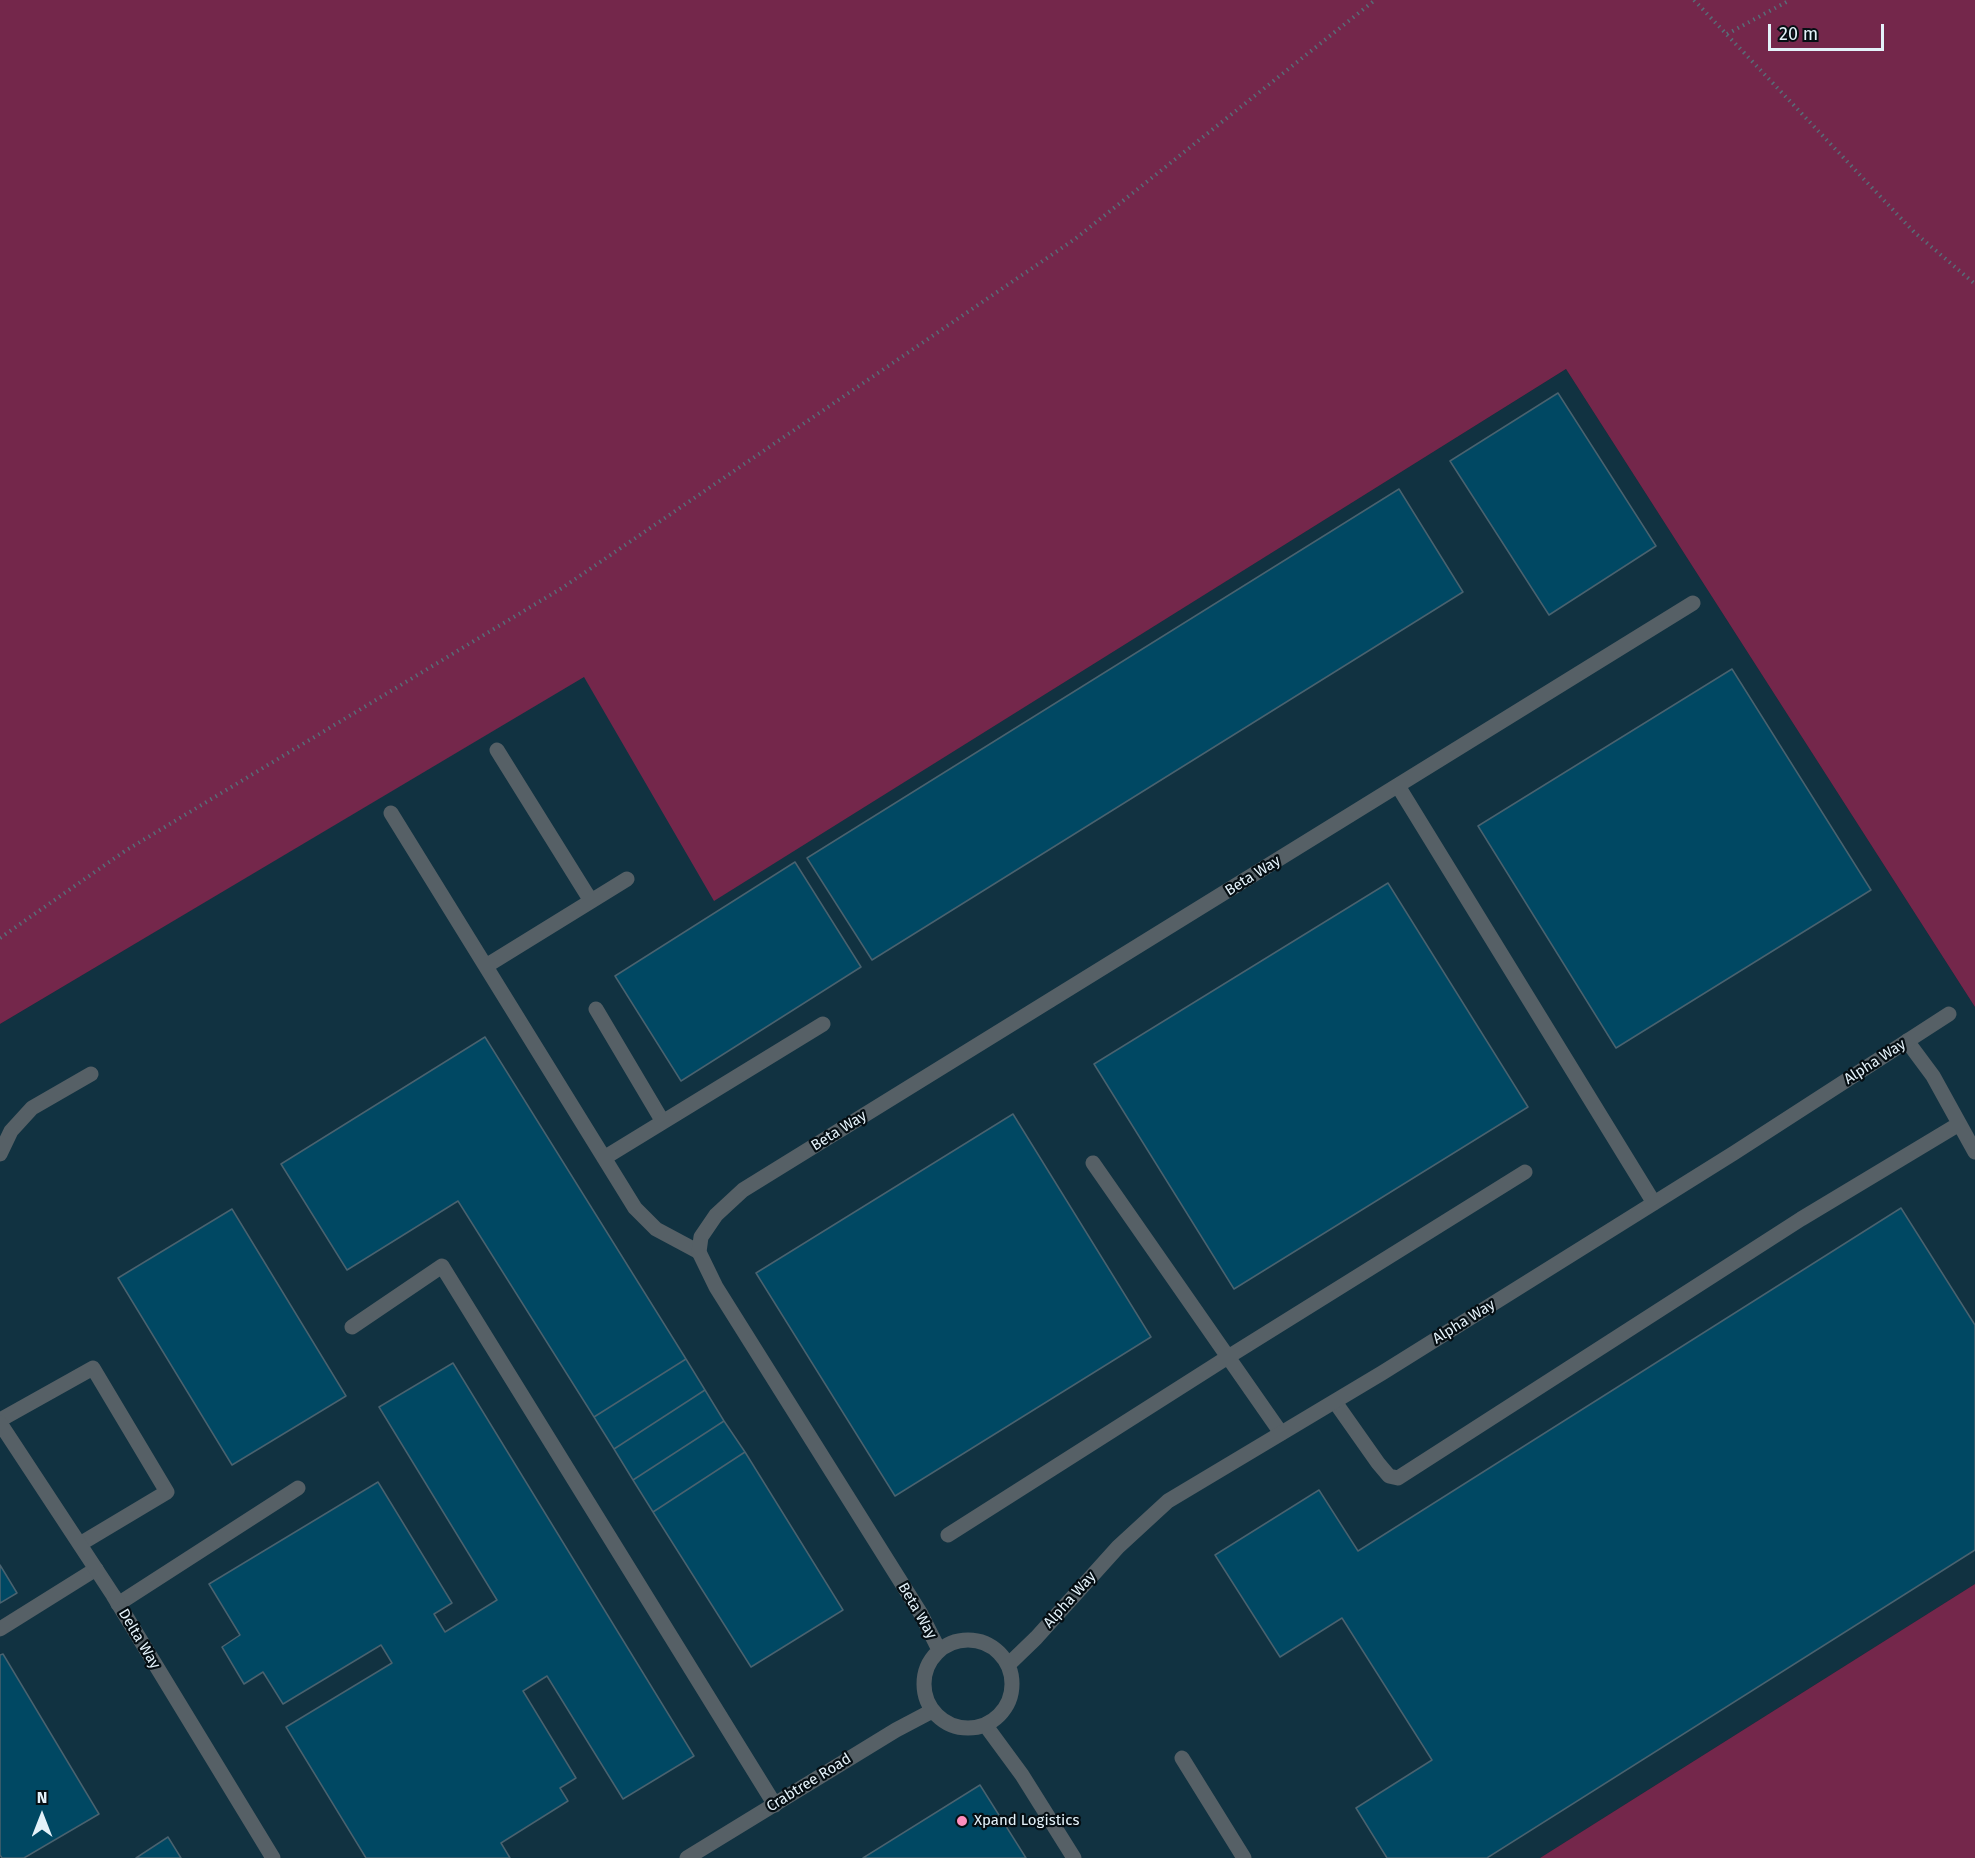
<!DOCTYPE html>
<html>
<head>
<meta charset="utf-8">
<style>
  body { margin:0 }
  #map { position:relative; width:1975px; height:1858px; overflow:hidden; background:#0f2632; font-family:"Fira Sans",sans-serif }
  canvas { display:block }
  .north { position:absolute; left:12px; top:1786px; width:60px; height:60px; -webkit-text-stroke:4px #050e13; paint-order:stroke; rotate:0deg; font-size:16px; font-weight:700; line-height:24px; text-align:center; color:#e4f2fa }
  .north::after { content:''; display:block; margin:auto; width:21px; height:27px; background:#e4f2fa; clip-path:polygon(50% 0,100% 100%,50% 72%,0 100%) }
  .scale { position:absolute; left:1768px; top:24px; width:116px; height:27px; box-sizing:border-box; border:3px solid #e4f2fa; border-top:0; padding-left:8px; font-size:18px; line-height:21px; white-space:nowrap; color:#e4f2fa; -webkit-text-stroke:4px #050e13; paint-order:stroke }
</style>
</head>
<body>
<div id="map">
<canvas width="1975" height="1858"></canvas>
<div class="north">N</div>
<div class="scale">20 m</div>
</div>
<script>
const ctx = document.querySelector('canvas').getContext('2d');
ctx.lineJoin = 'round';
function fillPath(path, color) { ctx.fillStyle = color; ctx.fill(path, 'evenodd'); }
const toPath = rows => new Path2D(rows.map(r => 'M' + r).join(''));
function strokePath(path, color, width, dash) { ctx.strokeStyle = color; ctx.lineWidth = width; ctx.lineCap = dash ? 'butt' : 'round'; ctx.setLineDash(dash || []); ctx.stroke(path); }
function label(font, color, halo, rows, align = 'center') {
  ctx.font = font + ' "Fira Sans",sans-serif'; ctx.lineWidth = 4.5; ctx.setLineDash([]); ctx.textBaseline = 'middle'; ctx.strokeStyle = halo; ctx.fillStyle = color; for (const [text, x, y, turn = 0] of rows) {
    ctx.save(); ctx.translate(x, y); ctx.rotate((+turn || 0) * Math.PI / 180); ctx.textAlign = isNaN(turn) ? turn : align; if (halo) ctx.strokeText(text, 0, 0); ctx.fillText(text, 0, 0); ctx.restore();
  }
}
fillPath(toPath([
  [1566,369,1975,1007,1975,1584,1540,1858,0,1858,0,1024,584,676,715,900]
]), '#113241');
fillPath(toPath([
  [0,0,1975,0,1975,1007,1566,369,714,901,584,677,0,1024],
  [1975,1584,1975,1858,1540,1858]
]), '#74274b');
const building = toPath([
  [1558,393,1656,546,1549,615,1450,461,1558,393],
  [1399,489,1463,592,872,960,807,858,1399,489],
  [1732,669,1871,890,1616,1048,1478,826,1732,669],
  [795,862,861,967,681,1081,615,976,795,862],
  [1388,883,1528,1107,1234,1289,1094,1064,1388,883],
  [485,1037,686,1359,594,1417,458,1201,347,1270,281,1164,485,1037],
  [1013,1114,1151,1337,895,1496,756,1273,1013,1114],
  [1901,1208,1975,1325,1975,1550,1487,1858,1387,1858,1356,1808,1432,1760,1342,1618,1280,1657,1215,1555,1319,1490,1358,1551,1901,1208],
  [232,1209,346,1396,232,1465,118,1278,232,1209],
  [686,1359,705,1390,614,1449,594,1417,686,1359],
  [453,1363,694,1756,623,1799,547,1676,523,1691,576,1778,560,1788,568,1801,501,1843,510,1858,366,1858,286,1727,392,1663,381,1645,283,1704,263,1672,244,1684,222,1647,240,1635,209,1584,378,1482,452,1603,434,1614,445,1632,497,1600,379,1407,453,1363],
  [705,1390,724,1421,633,1480,614,1449,705,1390],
  [724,1421,745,1452,653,1512,633,1480,724,1421],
  [745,1452,843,1610,751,1667,653,1512,745,1452],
  [0,1565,17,1593,0,1603,0,1565],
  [3,1654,99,1814,24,1858,2,1858,0,1855,0,1655,3,1654],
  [980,1785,1026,1858,863,1858,980,1785],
  [168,1837,181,1858,136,1858,168,1837]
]);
fillPath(building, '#004863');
strokePath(building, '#49626f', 1.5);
strokePath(toPath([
  [1694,0,1914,232,1975,284],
  [1727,34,1790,0],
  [0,938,125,851,562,588,1075,239,1375,0]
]), '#586c77', 4, [1.5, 4.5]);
strokePath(toPath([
  [497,750,591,901],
  [391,813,635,1208,656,1229,699,1252],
  [486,966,627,879],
  [596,1009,663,1122],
  [1907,1041,1933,1076,1975,1152],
  [0,1154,11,1131,32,1108,91,1074],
  [604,1158,823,1024],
  [1093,1163,1228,1357,1525,1172],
  [352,1327,442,1266,775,1805],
  [1335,1402,1378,1463,1389,1476,1398,1478,1801,1219,1959,1124],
  [0,1420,93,1368,167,1492,80,1544],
  [948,1535,1228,1357,1281,1433],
  [118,1604,298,1488],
  [0,1629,96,1569],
  [1182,1758,1244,1858]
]), '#566066', 15);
strokePath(toPath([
  [1398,786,1654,1203],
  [0,1423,113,1595,273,1858],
  '924 1684a44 44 0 1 1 88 0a44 44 0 1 1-88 0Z',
  [939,1650,921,1614,716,1287,699,1252,701,1237,716,1215,743,1190,1693,603],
  [1008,1665,1036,1638,1118,1547,1168,1501,1382,1373,1734,1153,1949,1014],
  [986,1726,1022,1775,1074,1858],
  [687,1858,896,1730,932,1711]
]), '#566066', 15);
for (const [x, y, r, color] of [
  [962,1821,6,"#fe8ebd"]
]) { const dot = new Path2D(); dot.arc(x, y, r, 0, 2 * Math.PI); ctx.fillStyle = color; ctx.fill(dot); strokePath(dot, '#050e13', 2); }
label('15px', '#e4f2fa', '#050e13', [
  ["Beta Way",1253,876,-32],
  ["Alpha Way",1875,1062,-33],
  ["Beta Way",839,1131,-32],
  ["Alpha Way",1464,1322,-32],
  ["Alpha Way",1070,1600,-48],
  ["Beta Way",917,1611,60],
  ["Delta Way",139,1639,59],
  ["Crabtree Road",809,1783,-32]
]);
label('15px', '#e4f2fa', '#050e13', [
  ["Xpand Logistics",974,1821]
], 'left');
</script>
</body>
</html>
